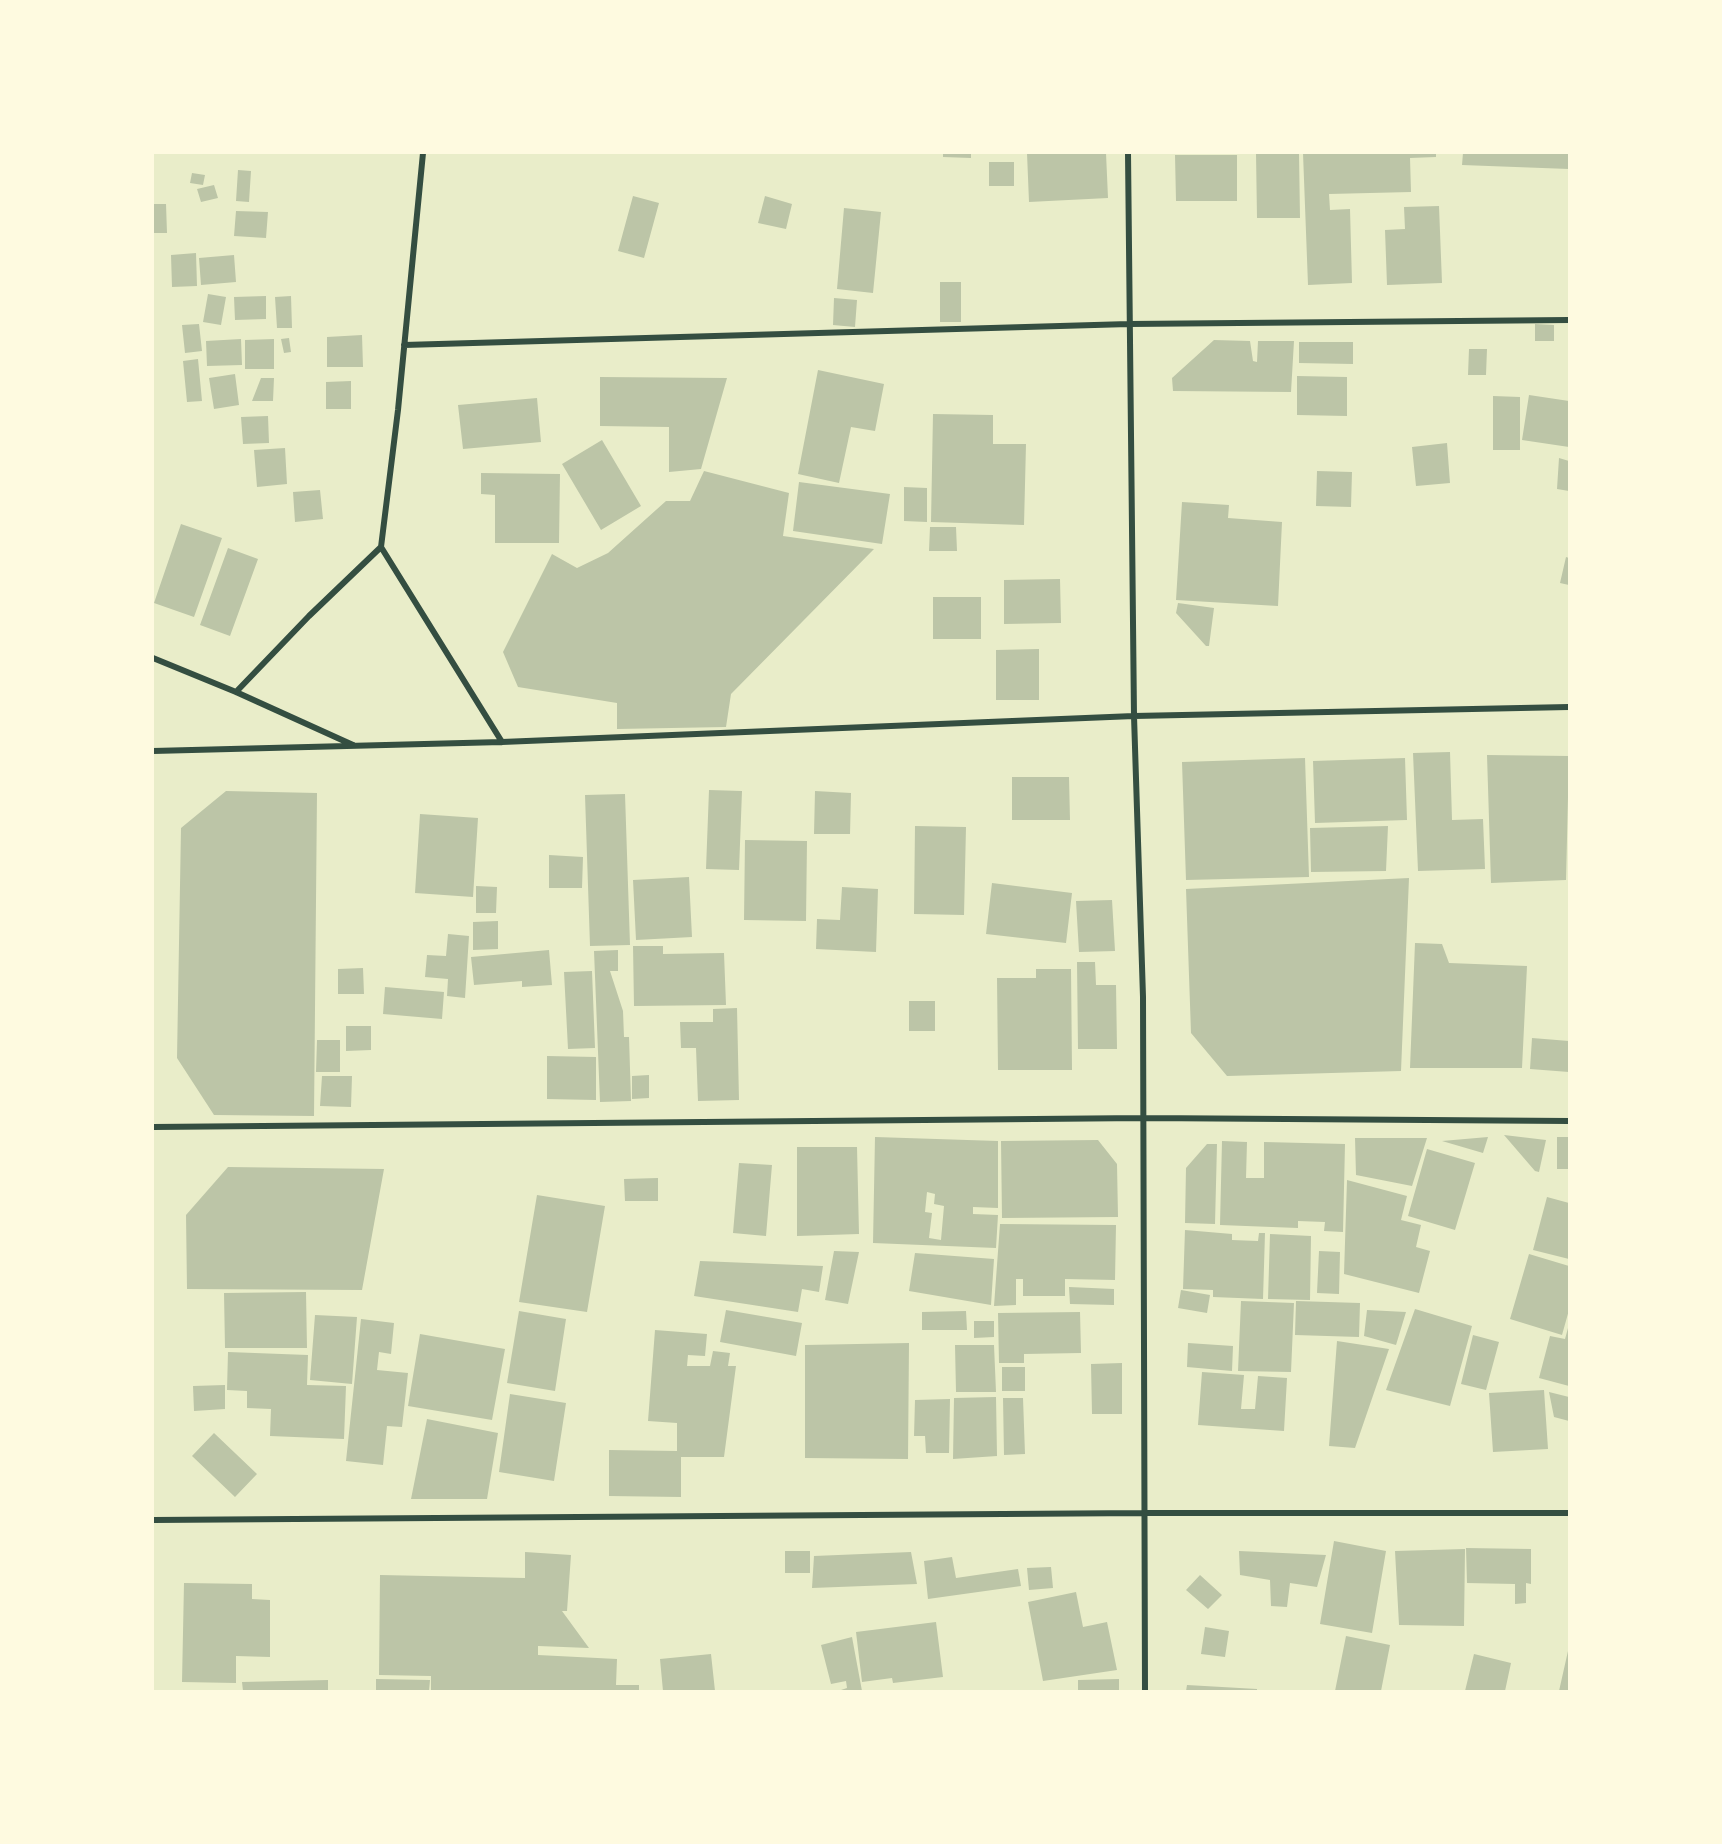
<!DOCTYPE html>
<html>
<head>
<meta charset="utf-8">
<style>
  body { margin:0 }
  #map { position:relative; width:1722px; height:1844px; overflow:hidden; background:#e9edc9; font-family:Ubuntu,sans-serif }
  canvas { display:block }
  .frame { position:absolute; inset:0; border:154px solid #fefae0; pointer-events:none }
</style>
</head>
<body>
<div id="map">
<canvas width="1722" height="1844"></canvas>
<div class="frame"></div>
</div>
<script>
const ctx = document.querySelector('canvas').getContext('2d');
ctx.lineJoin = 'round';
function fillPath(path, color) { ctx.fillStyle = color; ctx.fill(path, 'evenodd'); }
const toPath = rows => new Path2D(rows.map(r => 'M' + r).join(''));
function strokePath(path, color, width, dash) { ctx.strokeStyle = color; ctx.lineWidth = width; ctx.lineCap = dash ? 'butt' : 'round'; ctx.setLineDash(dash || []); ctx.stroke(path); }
fillPath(toPath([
  [943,153,971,153,971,158,943,157],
  [1027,153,1106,153,1108,198,1029,202],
  [1256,153,1299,153,1300,218,1257,218],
  [1303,153,1436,153,1436,157,1410,158,1411,192,1329,194,1330,210,1350,209,1352,283,1308,285],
  [1463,153,1569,153,1569,169,1462,165],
  [1175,155,1237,155,1237,201,1176,201],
  [989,162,1014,162,1014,186,989,186],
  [238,170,251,171,249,202,236,201],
  [192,173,205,175,203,185,190,183],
  [214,185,218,198,201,202,197,189],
  [633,196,659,203,644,258,618,251],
  [765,196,792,204,786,229,758,223],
  [153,204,166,204,167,233,153,233],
  [1439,206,1442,283,1387,285,1385,230,1405,229,1404,207],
  [844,208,881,212,873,293,837,289],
  [236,211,268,212,266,238,234,236],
  [196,253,197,286,172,287,171,255],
  [234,255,236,282,201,285,199,258],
  [940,282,961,282,961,322,940,322],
  [208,294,226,297,221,325,203,322],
  [266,296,266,319,235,320,234,297],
  [291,296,292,328,277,328,275,297],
  [834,298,857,300,855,327,833,325],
  [199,324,202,351,185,353,182,325],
  [1535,324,1554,325,1554,341,1535,341],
  [362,335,363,367,327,367,327,337],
  [289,338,291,352,284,353,281,339],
  [241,339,242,365,207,366,206,341],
  [274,339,274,369,245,369,245,340],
  [1214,340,1250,341,1253,361,1257,362,1258,341,1294,341,1291,392,1173,391,1172,378],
  [1299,342,1353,342,1353,364,1299,363],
  [1469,349,1487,349,1486,375,1468,375],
  [198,359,202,401,187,402,183,361],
  [818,370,884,384,875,431,851,427,839,483,798,474],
  [235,374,239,405,214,409,209,378],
  [1297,376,1347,377,1347,416,1297,415],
  [600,377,727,378,701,469,669,472,669,427,600,426],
  [261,378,274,378,273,401,252,401],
  [351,381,351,409,326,409,326,382],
  [1529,395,1569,401,1569,447,1522,440],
  [1493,396,1520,397,1520,450,1493,450],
  [537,398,541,442,463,449,458,405],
  [933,414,993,415,993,444,1026,444,1024,525,931,522],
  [268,416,269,443,243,444,241,417],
  [602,440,641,506,601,530,562,464],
  [1447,443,1450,483,1416,486,1412,447],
  [285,448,287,484,257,487,254,450],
  [1559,458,1569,461,1569,491,1557,489],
  [704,471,789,493,783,536,874,549,731,694,726,727,617,729,617,703,518,687,503,652,552,554,577,568,608,553,666,501,690,501],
  [1317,471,1352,472,1351,507,1316,506],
  [481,473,560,474,559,543,495,543,495,495,481,494],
  [799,482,890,494,882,544,793,531],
  [904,487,927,488,927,522,904,521],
  [320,490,323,519,295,522,293,492],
  [1182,502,1229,505,1228,518,1282,522,1278,606,1176,600],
  [181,524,222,538,194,617,154,603],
  [930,527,956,527,957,551,929,551],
  [228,548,258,559,230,636,200,625],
  [1566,557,1569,558,1569,585,1560,583],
  [1060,579,1061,623,1004,624,1004,580],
  [933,597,981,597,981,639,933,639],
  [1178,603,1214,608,1209,646,1206,646,1176,613],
  [1039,649,1039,700,996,700,996,650],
  [1450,752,1452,820,1483,819,1485,869,1418,871,1413,753],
  [1487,755,1569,756,1566,880,1491,883],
  [1305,758,1309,877,1186,880,1182,762],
  [1405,758,1407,820,1315,823,1313,761],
  [1012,777,1069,777,1070,820,1012,820],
  [709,790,742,791,739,870,706,869],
  [226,791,317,793,314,1116,214,1115,177,1058,181,828],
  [815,791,851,793,850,834,814,834],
  [625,794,630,945,590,946,585,795],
  [420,814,478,818,473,897,415,893],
  [915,826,966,827,964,915,914,914],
  [1388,826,1386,871,1311,872,1310,828],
  [745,840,807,841,806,921,744,920],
  [549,855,583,857,582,888,549,888],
  [689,877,692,937,636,940,633,880],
  [1409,878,1401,1071,1227,1076,1191,1033,1186,889],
  [992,883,1072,893,1066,943,986,934],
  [476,886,497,887,496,913,476,913],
  [842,887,878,889,876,952,816,949,817,919,840,920],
  [1112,900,1115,951,1079,952,1076,901],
  [498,921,498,949,473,950,473,922],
  [448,934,469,936,465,998,447,996,448,979,425,977,427,955,446,956],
  [1415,943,1442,944,1449,963,1527,966,1522,1068,1410,1068],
  [633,946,663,946,663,954,724,953,726,1005,634,1006],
  [549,950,552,985,522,987,522,981,474,985,471,957],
  [618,950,618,971,610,971,623,1011,624,1037,629,1037,631,1101,600,1102,594,951],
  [1077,962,1095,962,1096,985,1116,985,1117,1049,1078,1049],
  [363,968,364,994,338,994,338,969],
  [1036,969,1071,969,1072,1070,998,1070,997,978,1036,978],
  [592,971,595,1048,568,1049,564,972],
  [385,987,444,992,442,1019,383,1014],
  [909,1001,935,1001,935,1031,909,1031],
  [737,1008,739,1100,698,1101,696,1048,681,1048,680,1022,713,1022,713,1009],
  [346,1026,371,1026,371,1050,346,1051],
  [1532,1038,1569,1041,1569,1072,1530,1069],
  [317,1040,340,1040,340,1072,316,1072],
  [547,1056,596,1057,596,1100,547,1099],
  [649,1075,649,1098,632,1099,632,1076],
  [322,1076,352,1076,351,1107,320,1106],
  [1504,1135,1546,1140,1539,1172,1535,1171],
  [875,1137,998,1141,998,1208,973,1207,973,1214,998,1215,996,1248,873,1243],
  [927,1192,935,1194,934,1204,944,1206,941,1240,929,1238,932,1213,925,1212],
  [1488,1137,1483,1153,1442,1141],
  [1557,1137,1569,1137,1569,1169,1557,1169],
  [1355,1138,1427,1138,1412,1186,1356,1175],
  [1098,1140,1117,1164,1118,1217,1002,1218,1001,1141],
  [1222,1141,1247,1142,1246,1178,1264,1178,1264,1142,1345,1144,1343,1232,1324,1231,1325,1222,1298,1221,1298,1228,1220,1225],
  [1207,1144,1217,1144,1215,1224,1185,1223,1186,1168],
  [797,1147,857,1147,859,1234,797,1236],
  [1427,1149,1475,1163,1455,1230,1408,1216],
  [739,1163,772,1165,766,1236,733,1233],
  [228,1167,384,1169,362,1290,187,1289,186,1215],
  [658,1178,658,1201,625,1201,624,1179],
  [1347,1180,1407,1196,1401,1220,1421,1225,1416,1247,1430,1251,1419,1293,1344,1274],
  [537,1195,605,1206,587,1312,519,1302],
  [1547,1197,1569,1203,1569,1259,1533,1250],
  [1000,1224,1116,1225,1115,1280,1065,1279,1065,1296,1023,1296,1023,1279,1016,1279,1016,1305,994,1306],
  [1185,1230,1232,1234,1232,1240,1258,1241,1259,1233,1265,1233,1263,1299,1213,1297,1213,1290,1183,1289],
  [1270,1234,1311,1236,1310,1300,1268,1299],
  [834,1251,859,1252,848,1304,825,1300],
  [1319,1251,1340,1252,1339,1294,1317,1293],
  [915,1253,994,1259,991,1305,909,1291],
  [1529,1254,1569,1266,1569,1310,1562,1335,1510,1319],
  [700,1261,823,1266,819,1292,802,1289,798,1312,694,1296],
  [1069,1287,1114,1289,1114,1305,1070,1304],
  [1181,1290,1210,1295,1207,1313,1178,1308],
  [306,1292,307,1348,225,1348,224,1293],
  [1241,1301,1294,1303,1291,1372,1238,1371],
  [1296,1301,1360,1303,1359,1337,1295,1335],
  [1415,1309,1472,1326,1450,1406,1386,1390],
  [726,1310,802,1323,796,1356,720,1342],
  [1367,1310,1406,1312,1396,1345,1364,1336],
  [519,1311,566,1319,555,1391,507,1383],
  [966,1311,967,1330,922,1330,922,1312],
  [1080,1312,1081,1353,1024,1354,1024,1363,999,1363,998,1313],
  [315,1315,357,1317,352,1384,310,1380],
  [361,1319,394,1323,391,1354,379,1352,377,1370,408,1373,402,1427,387,1426,383,1465,346,1461],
  [974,1321,994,1321,994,1337,974,1338],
  [1568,1328,1569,1386,1539,1378,1550,1336,1565,1339],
  [655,1330,707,1334,705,1356,688,1355,687,1366,710,1366,713,1351,730,1353,728,1366,736,1366,724,1457,681,1457,681,1497,609,1496,609,1450,677,1451,677,1423,648,1421],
  [420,1334,505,1349,492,1420,408,1406],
  [1473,1335,1499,1342,1486,1390,1461,1384],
  [1337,1341,1389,1349,1355,1448,1329,1446],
  [909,1343,908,1459,805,1458,805,1345],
  [1188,1343,1233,1346,1232,1371,1187,1367],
  [955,1345,994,1345,996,1392,956,1392],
  [228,1352,308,1355,307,1385,346,1386,344,1439,270,1436,271,1409,247,1408,247,1391,227,1390],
  [1122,1363,1122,1414,1092,1414,1091,1364],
  [1002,1367,1025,1367,1025,1391,1002,1391],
  [1202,1372,1244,1375,1241,1409,1255,1409,1258,1376,1287,1378,1284,1431,1198,1425],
  [225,1385,225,1409,194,1411,193,1386],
  [1544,1390,1548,1449,1493,1452,1489,1393],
  [1549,1392,1569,1397,1569,1421,1554,1417],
  [510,1394,566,1403,554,1481,499,1472],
  [996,1397,997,1456,953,1459,954,1398],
  [1003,1398,1023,1398,1025,1454,1004,1455],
  [950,1399,949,1453,926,1453,925,1436,914,1436,915,1400],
  [427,1419,498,1433,487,1499,411,1499],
  [214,1433,257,1474,235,1497,192,1456],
  [1334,1541,1386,1551,1372,1633,1320,1624],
  [1466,1548,1531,1549,1531,1584,1526,1583,1526,1603,1515,1604,1515,1584,1467,1583],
  [1465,1549,1464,1626,1399,1625,1395,1551],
  [785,1551,810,1551,810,1573,785,1573],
  [1239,1551,1326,1555,1317,1587,1290,1583,1287,1607,1271,1606,1270,1580,1240,1575],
  [525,1552,571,1555,567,1611,562,1611,589,1648,538,1646,538,1655,617,1659,616,1685,639,1685,639,1691,431,1691,431,1676,379,1675,380,1575,525,1578],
  [911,1552,917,1584,812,1588,814,1556],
  [952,1557,956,1578,1018,1569,1021,1586,928,1599,924,1561],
  [1051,1567,1053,1588,1029,1590,1027,1568],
  [1200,1575,1222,1595,1208,1609,1186,1590],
  [184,1583,252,1584,252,1599,270,1600,270,1657,236,1656,236,1683,182,1682],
  [1076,1592,1083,1627,1107,1622,1117,1670,1043,1681,1028,1602],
  [936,1622,943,1677,893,1683,892,1678,862,1682,856,1632],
  [1205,1627,1229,1631,1225,1657,1201,1654],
  [1346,1636,1390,1645,1381,1691,1335,1691],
  [852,1637,862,1691,838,1691,847,1688,846,1681,831,1684,821,1645],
  [1568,1651,1569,1691,1559,1691],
  [711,1654,715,1691,663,1691,660,1659],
  [1474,1654,1511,1663,1505,1691,1465,1691],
  [376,1679,430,1680,429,1691,376,1691],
  [1119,1679,1119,1691,1078,1691,1078,1680],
  [328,1680,328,1691,243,1691,242,1682],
  [1187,1685,1257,1689,1257,1691,1186,1691]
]), '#bcc5a7');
strokePath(toPath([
  [1128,153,1134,716,1143,997,1145,1691],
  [404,345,1129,324,1569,320],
  [381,547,502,742],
  [153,658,236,692,353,745],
  [236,692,309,616,381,547,398,410,423,153],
  [153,751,502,742,1134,716,1569,707],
  [153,1127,1144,1118,1569,1121],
  [153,1520,1145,1513,1569,1513]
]), '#344e41', 6);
</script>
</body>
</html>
